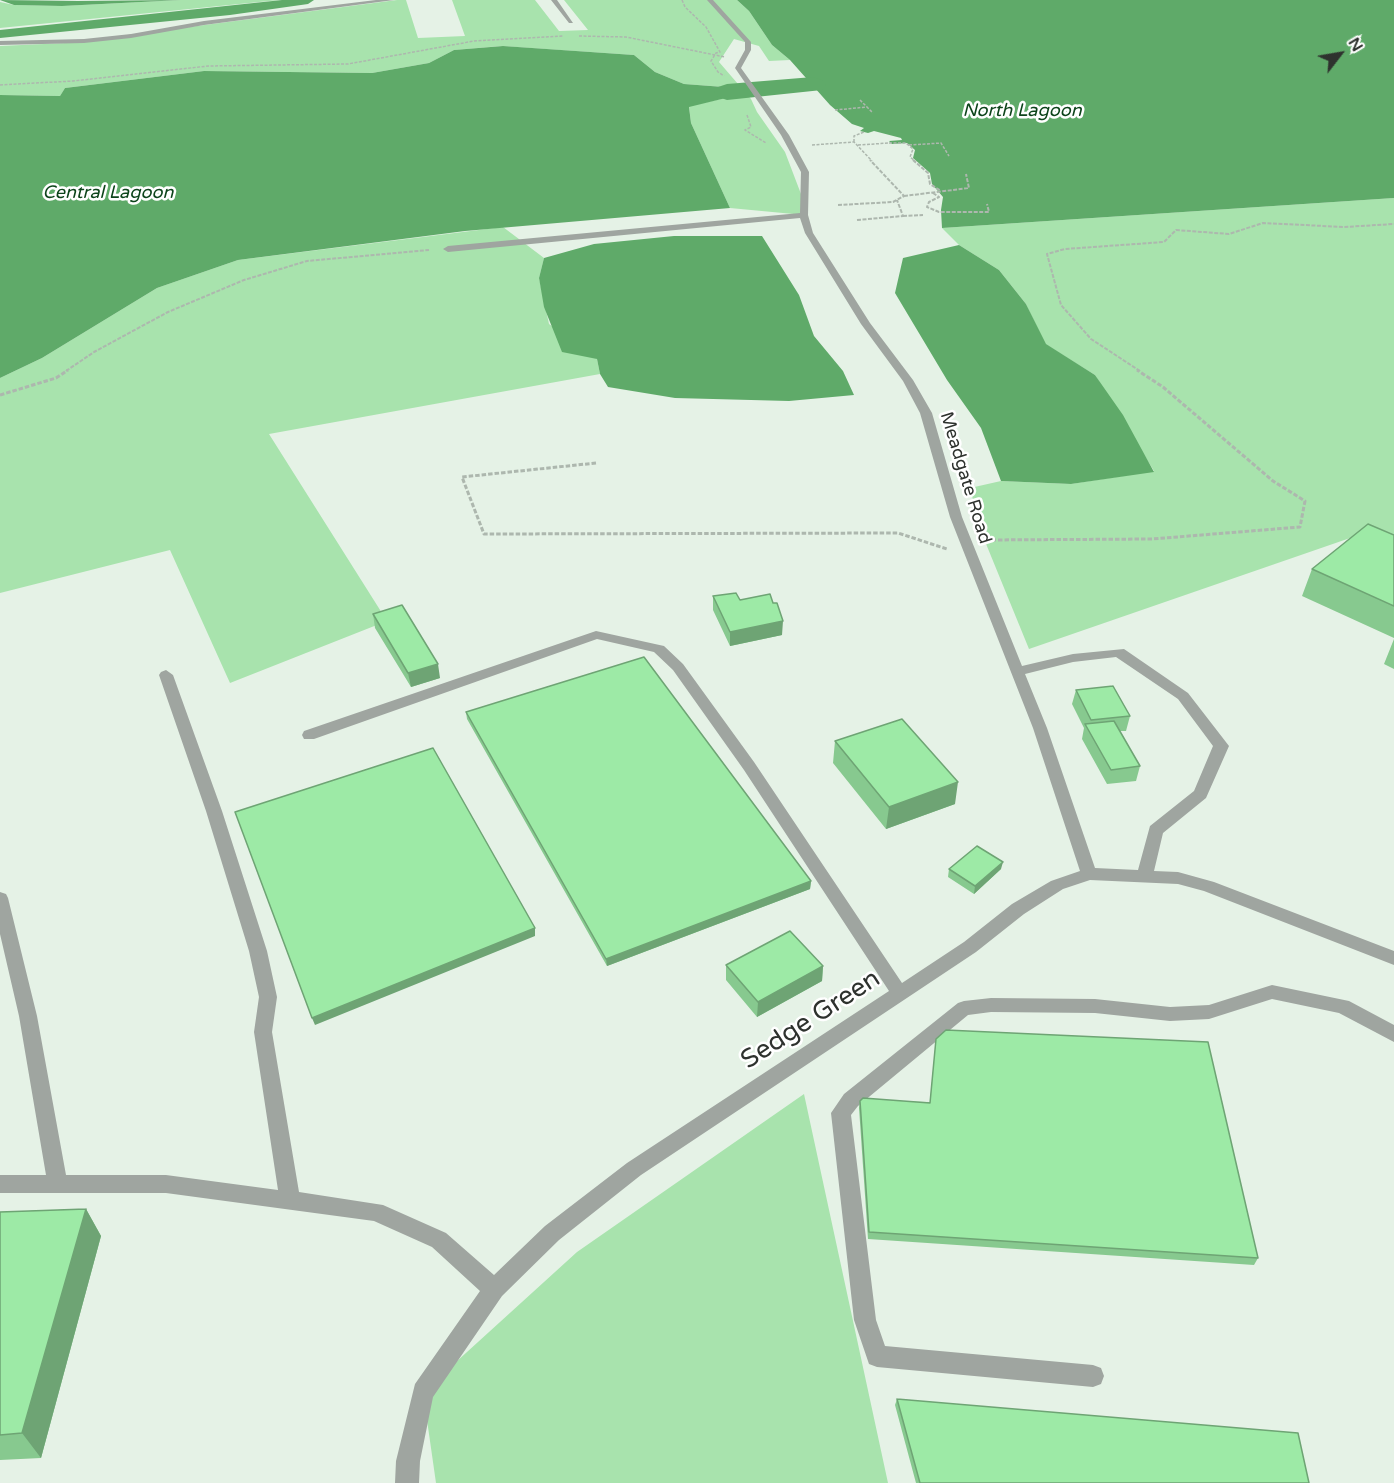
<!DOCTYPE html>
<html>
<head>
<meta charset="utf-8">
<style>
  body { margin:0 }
  #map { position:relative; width:1394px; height:1483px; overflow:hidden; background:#e5f2e6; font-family:"Varela Round",sans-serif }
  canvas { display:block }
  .north { position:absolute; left:1310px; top:24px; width:60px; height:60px; -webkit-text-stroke:4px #fff; paint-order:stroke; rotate:59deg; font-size:16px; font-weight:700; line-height:24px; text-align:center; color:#2e322e }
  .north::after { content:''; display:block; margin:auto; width:21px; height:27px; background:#2e322e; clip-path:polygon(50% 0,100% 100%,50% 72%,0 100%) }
</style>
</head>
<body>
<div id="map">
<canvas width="1394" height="1483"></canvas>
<div class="north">N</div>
</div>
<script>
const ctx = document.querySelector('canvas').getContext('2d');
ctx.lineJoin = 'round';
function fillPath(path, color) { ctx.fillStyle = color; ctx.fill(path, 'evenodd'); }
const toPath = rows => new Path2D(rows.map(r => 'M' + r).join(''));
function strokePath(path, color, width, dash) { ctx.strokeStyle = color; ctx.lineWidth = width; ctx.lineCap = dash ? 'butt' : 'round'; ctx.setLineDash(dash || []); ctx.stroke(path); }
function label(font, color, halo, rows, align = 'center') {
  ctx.font = font + ' "Varela Round",sans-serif'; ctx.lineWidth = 5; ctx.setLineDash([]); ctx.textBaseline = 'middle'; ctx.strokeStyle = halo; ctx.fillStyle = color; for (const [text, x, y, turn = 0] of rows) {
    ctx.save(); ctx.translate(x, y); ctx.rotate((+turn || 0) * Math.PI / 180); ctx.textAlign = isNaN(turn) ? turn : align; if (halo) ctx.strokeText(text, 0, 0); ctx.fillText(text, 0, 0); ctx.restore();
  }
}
fillPath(toPath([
  [181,0,279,0,0,28,0,2,14,5,62,6],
  [397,0,406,0,418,38,465,36,452,0,535,0,559,31,588,30,564,0,737,0,749,11,772,45,790,60,769,61,759,46,734,39,719,62,751,99,757,112,785,152,801,194,804,215,730,208,691,123,689,106,730,97,724,87,684,84,655,72,634,55,502,46,454,50,429,63,372,73,204,71,65,88,60,96,0,95,0,46,66,43],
  [1394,198,1394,555,1353,537,1029,649,982,534,970,488,1001,481,1071,484,1154,471,1095,375,1045,344,1026,304,999,270,959,245,942,228],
  [503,227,544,258,539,278,549,324,597,359,600,374,269,434,387,621,230,683,170,550,0,593,0,378,42,358,157,288,238,260],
  [804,1094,888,1483,436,1483,423,1392,577,1252]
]), '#a8e3ad');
fillPath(toPath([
  [0,0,78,1,181,0,62,6,14,5],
  [737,0,1394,0,1394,198,942,228,941,210,943,197,932,184,930,173,913,158,915,150,907,143,892,144,889,141,902,140,901,138,874,131,868,133,860,131,864,128,852,124,830,105,790,60,772,45,749,11],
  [503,46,634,55,655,72,684,84,724,87,730,97,689,107,691,123,730,208,465,231,238,260,157,288,42,358,0,378,0,95,60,96,65,88,204,71,372,73,429,63,454,50],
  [674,236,762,236,799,295,814,336,843,371,854,395,789,401,675,398,608,387,600,374,597,359,562,352,544,307,539,278,544,258,594,244],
  [959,245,999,270,1026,304,1046,344,1095,375,1123,415,1154,472,1071,484,1001,481,981,428,947,380,895,293,903,258]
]), '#5faa69');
fillPath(toPath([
  [282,0,314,0,308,4,230,15,0,38,0,30,282,0]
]), '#5faa69');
fillPath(toPath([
  [813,77,822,80,826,85,822,90,727,100,718,97,714,92,718,87,727,84,813,77]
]), '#5faa69');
strokePath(toPath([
  [682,0,685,7,706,27,720,52,716,53,711,61,718,72,724,76],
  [579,36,626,37,725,57],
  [0,85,73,81,208,66,348,64,474,41,563,36],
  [860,100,867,107],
  [835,110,867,107,873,113],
  [747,115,751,127,745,130,766,143],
  [854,142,854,136,864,132],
  [889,143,906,143,913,149,910,157,915,161],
  [812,145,854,142,872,161],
  [858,145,889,143],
  [909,145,941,143,949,156]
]), '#adb7ae', 1.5, [3, 1.5]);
strokePath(toPath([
  [913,160,928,173,930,184,941,191],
  [933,193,939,197,929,202,927,207,939,212,989,212,987,204],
  [904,196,969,188,966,174],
  [838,205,893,202,904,196,870,160],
  [903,216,923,215],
  [857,220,903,216,897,200],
  [66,371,94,352,168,312,244,280,307,261,429,250],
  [1140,371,1091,339,1061,305,1047,254,1065,249,1164,242,1176,230,1229,234,1263,223,1344,227,1394,224]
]), '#adb7ae', 2, [4, 1.5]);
strokePath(toPath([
  [0,395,56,378,68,370],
  [596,463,462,477,484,534,898,533,947,549],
  [985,540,1152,539,1300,527,1305,501,1273,481,1163,387,1137,370]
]), '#adb7ae', 3, [4.5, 2]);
fillPath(toPath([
  [376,0,394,0,204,25,131,38,84,43,0,45,0,41,84,39,131,34,204,21,376,0],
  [551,0,557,0,573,23,569,23,551,0],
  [707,0,713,0,751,42,751,50,741,68,789,135,809,172,808,215,813,233,870,323,913,380,932,413,962,517,1022,666,1073,654,1124,649,1188,693,1229,746,1206,798,1163,833,1154,871,1178,872,1214,882,1394,951,1394,965,1204,891,1178,884,1090,880,1063,889,1024,914,976,952,641,1175,559,1240,502,1296,433,1397,420,1461,419,1483,395,1483,396,1461,415,1384,480,1291,432,1247,374,1221,166,1193,0,1193,0,1175,46,1175,19,1016,0,934,0,892,6,894,8,898,37,1016,66,1175,166,1175,278,1190,254,1032,259,997,249,951,206,811,159,675,161,672,166,670,173,675,222,811,267,951,277,997,272,1032,299,1192,383,1205,446,1233,494,1275,545,1226,627,1163,889,991,744,770,673,670,654,652,597,639,314,739,304,739,302,735,304,731,596,631,664,646,683,664,754,762,902,983,964,942,1012,904,1051,881,1080,871,1033,728,950,517,920,413,903,381,861,324,805,233,800,218,448,252,443,249,448,246,800,213,801,172,781,135,735,68,745,50,745,42,707,0],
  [1116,657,1178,699,1213,746,1194,791,1150,826,1138,870,1095,868,1047,728,1025,674,1073,662,1116,657],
  [1272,985,1349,1001,1394,1025,1394,1042,1339,1013,1272,999,1209,1019,1170,1021,1095,1013,991,1012,968,1015,858,1106,851,1115,876,1320,885,1346,1093,1365,1101,1368,1104,1376,1101,1384,1093,1387,877,1367,869,1364,854,1320,831,1113,844,1094,958,1003,964,1001,991,998,1095,999,1170,1007,1209,1005,1272,985]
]), '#9fa5a0');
fillPath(toPath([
  [1394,535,1394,638,1302,596,1312,569],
  [713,596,740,600,782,635,730,646,713,610],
  [373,614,440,678,411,687,375,628],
  [1394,639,1394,669,1384,664],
  [1076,690,1130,716,1126,731,1120,731,1140,766,1136,781,1107,784,1082,739,1084,728,1072,704],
  [466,712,811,881,810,889,607,966,467,719],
  [835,741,955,804,886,829,833,763],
  [949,869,1001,869,974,894,948,877],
  [726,965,823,966,822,981,757,1017,726,980],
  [936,1039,1258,1258,1254,1265,868,1239,859,1108,860,1101,930,1102],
  [86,1209,101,1236,41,1458,0,1460,0,1212],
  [897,1399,1309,1483,916,1483,895,1405]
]), '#87c98f');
fillPath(toPath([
  [783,621,782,635,730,646,730,632],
  [438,664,440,678,411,687,408,673],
  [958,782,955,804,886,829,889,807],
  [1003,862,1001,869,974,894,975,886],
  [811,881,810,889,607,966,606,959],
  [535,928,535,936,315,1025,312,1018],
  [823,966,822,981,757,1017,758,1002],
  [86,1209,101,1236,41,1458,22,1433]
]), '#6ea474');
const building = toPath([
  [1368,524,1394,535,1394,606,1312,569,1368,524],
  [736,593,740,600,770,594,773,603,777,603,783,621,730,632,713,596,736,593],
  [402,605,438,664,408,673,373,614,402,605],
  [644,657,811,881,606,959,466,712,644,657],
  [1113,686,1130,716,1091,720,1076,690,1113,686],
  [902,719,958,782,889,807,835,741,902,719],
  [1114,721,1140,766,1111,770,1085,724,1114,721],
  [433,748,535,928,312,1018,235,812,433,748],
  [977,846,1003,862,975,886,949,869,977,846],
  [790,931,823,966,758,1002,726,965,790,931],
  [946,1030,1208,1042,1258,1258,869,1232,860,1101,863,1098,930,1103,936,1039,946,1030],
  [86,1209,22,1433,0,1435,0,1212,86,1209],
  [897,1399,1298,1433,1309,1483,920,1483,897,1399]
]);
fillPath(building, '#9deaa6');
strokePath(building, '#6ea474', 1.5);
label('italic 18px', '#0c441a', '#fff', [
  ["North Lagoon",1022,111],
  ["Central Lagoon",108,193]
]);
label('18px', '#2e322e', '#fff', [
  ["Meadgate Road",965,478,73]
]);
label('26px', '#2e322e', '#fff', [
  ["Sedge Green",811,1020,-33]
]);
</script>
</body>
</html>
